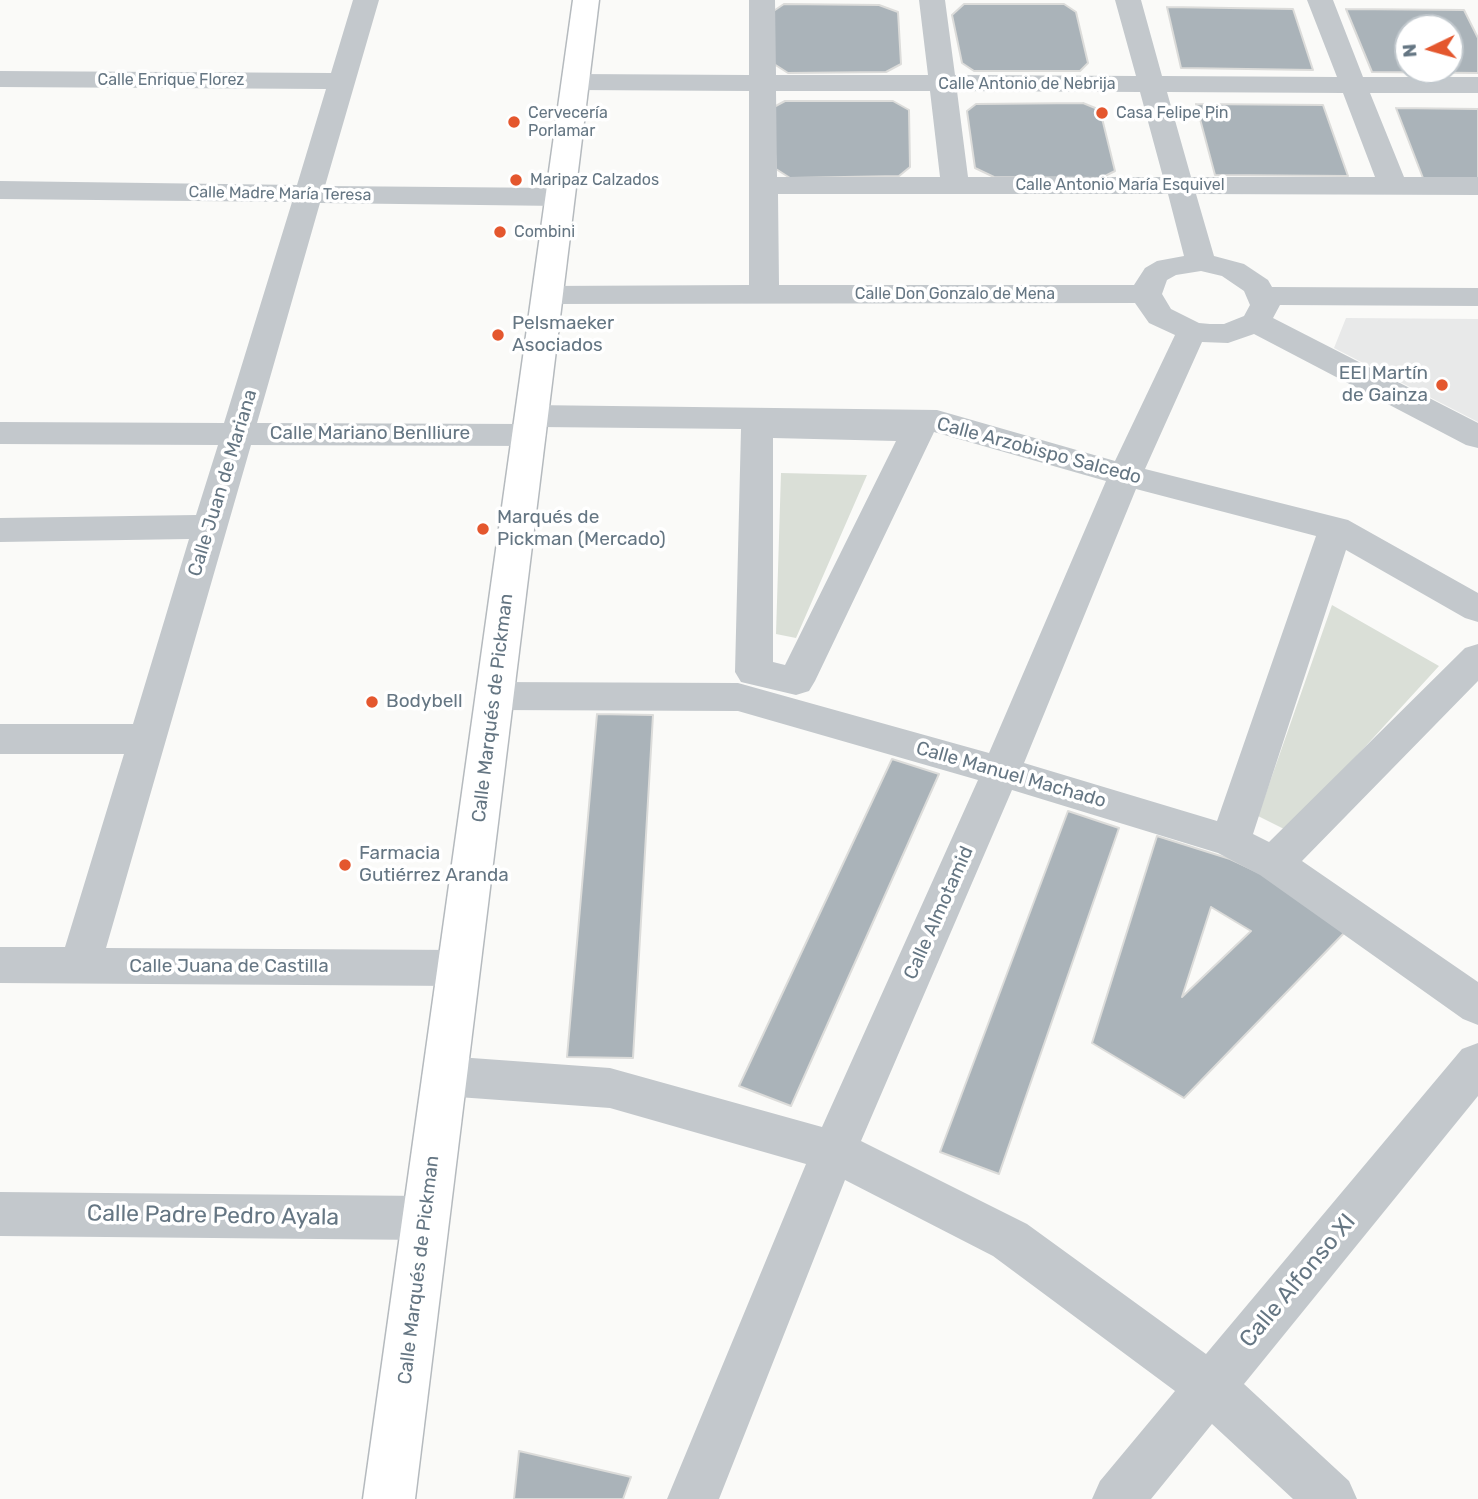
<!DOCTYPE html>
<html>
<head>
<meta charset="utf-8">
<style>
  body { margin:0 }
  #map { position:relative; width:1478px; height:1499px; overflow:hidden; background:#fafaf8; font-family:Rubik,sans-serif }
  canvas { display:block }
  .north { position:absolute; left:1394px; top:14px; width:70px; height:70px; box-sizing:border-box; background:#fff; border:2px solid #c1c8cd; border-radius:50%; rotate:265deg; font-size:19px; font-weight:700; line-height:28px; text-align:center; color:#657683 }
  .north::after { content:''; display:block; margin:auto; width:24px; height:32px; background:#e4572e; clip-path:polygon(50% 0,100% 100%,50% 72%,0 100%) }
</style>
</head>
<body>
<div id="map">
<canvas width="1478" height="1499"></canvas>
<div class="north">N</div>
</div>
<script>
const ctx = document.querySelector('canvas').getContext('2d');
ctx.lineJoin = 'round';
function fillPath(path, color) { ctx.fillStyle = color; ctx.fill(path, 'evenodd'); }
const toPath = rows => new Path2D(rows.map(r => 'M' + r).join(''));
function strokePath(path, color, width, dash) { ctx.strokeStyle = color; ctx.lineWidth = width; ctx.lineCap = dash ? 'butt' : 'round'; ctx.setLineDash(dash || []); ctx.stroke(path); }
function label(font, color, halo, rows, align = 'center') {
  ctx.font = font + ' Rubik,sans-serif'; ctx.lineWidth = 7; ctx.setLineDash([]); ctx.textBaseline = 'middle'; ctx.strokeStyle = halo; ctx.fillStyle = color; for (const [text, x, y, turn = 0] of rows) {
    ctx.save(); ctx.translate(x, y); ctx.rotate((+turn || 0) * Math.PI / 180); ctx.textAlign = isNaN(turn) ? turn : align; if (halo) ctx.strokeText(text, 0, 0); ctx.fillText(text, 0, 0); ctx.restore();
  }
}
fillPath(toPath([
  [1346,318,1478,319,1478,422,1334,348]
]), '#e8e9e9');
fillPath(toPath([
  [781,473,867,475,796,638,776,634],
  [1332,605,1439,666,1288,831,1258,816]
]), '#dadfd7');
const building = toPath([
  [784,4,879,5,898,12,901,64,886,72,788,73,774,64,772,12,784,4],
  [964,4,1064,4,1076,12,1088,63,1080,71,974,71,962,63,952,15,964,4],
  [1167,7,1293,9,1313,70,1181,68,1167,7],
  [1346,9,1464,10,1478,38,1478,73,1372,72,1346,9],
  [1408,28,1450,28,1450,70,1408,70,1408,28],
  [785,101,893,101,909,110,910,167,899,176,790,178,776,169,772,108,785,101],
  [1083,103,1100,110,1115,171,1101,178,994,177,975,168,967,111,976,104,1083,103],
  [1196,104,1323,105,1348,176,1215,175,1196,104],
  [1396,108,1478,109,1478,179,1423,178,1396,108],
  [597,714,653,715,633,1058,567,1057,597,714],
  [892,759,939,774,791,1106,739,1086,892,759],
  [1068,811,1119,828,999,1174,940,1152,1068,811],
  [1157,836,1230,859,1275,880,1346,931,1184,1098,1092,1043,1157,836],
  [1211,907,1251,931,1182,997,1211,907],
  [519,1451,631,1477,623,1499,514,1499,519,1451]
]);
fillPath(building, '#aab3b9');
strokePath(building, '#dcdcda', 2);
const primary = toPath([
  [573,0,599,0,415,1499,363,1499,573,0]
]);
strokePath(primary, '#b5babe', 3);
fillPath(toPath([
  [353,0,379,0,325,186,560,188,570,191,574,197,570,203,560,206,320,203,257,423,522,424,515,416,520,408,531,405,937,410,1115,461,1175,335,1149,323,1135,303,547,304,536,302,532,295,536,288,547,286,749,285,749,91,576,90,567,88,563,82,567,76,576,74,749,75,749,0,775,0,776,75,928,75,919,0,945,0,955,75,1136,76,1115,0,1141,0,1162,76,1337,77,1307,0,1333,0,1363,77,1478,77,1478,93,1370,93,1404,177,1478,177,1478,195,1196,194,1214,256,1244,264,1268,280,1272,287,1478,288,1478,306,1280,305,1273,318,1478,423,1478,448,1466,445,1254,334,1228,343,1202,342,1145,469,1348,520,1478,593,1478,622,1465,618,1346,550,1253,834,1269,842,1465,648,1478,644,1478,681,1302,861,1478,982,1478,1025,1463,1019,1260,875,1218,853,1012,790,861,1141,1027,1224,1206,1354,1462,1049,1478,1043,1478,1096,1244,1384,1349,1481,1357,1499,1293,1499,1212,1424,1151,1499,1092,1499,1100,1481,1175,1391,993,1256,845,1180,719,1499,667,1499,806,1164,610,1108,444,1096,428,1090,422,1076,428,1062,444,1056,610,1068,822,1127,978,780,738,711,494,710,481,706,475,696,481,686,494,682,738,683,989,753,1106,481,934,432,815,681,809,691,796,695,741,682,735,672,741,429,540,427,546,435,542,443,530,446,251,445,106,948,459,950,474,955,480,968,474,981,459,986,0,983,0,947,65,947,124,754,0,754,0,724,133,724,189,539,0,542,0,518,196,515,218,445,0,444,0,422,224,423,292,202,0,199,0,181,297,185,326,89,0,87,0,71,331,73,353,0],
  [776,91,930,91,940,177,777,177,776,91],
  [957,91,1140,92,1163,177,968,177,957,91],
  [1167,92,1343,93,1375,177,1191,177,1167,92],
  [778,194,1168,194,1184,256,1157,261,1145,268,1134,285,779,285,778,194],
  [1201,271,1222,276,1244,291,1250,305,1244,316,1224,324,1210,324,1199,323,1171,309,1162,294,1167,280,1176,275,1201,271],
  [773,438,896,441,785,665,773,662,773,438],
  [1136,489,1316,536,1217,821,1024,763,1136,489],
  [0,1192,426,1196,443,1202,449,1218,443,1234,426,1240,0,1236,0,1192]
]), '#c3c8cc');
fillPath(primary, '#fff');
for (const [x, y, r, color] of [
  [1102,113,7,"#e4572e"],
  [514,122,7,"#e4572e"],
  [516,180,7,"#e4572e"],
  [500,232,7,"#e4572e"],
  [498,335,7,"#e4572e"],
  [1442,385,7,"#e4572e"],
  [483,529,7,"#e4572e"],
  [372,702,7,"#e4572e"],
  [345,865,7,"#e4572e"]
]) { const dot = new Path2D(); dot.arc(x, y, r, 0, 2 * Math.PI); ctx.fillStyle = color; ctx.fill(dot); strokePath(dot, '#fff', 2.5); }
label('16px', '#657683', '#fff', [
  ["Calle Enrique Florez",171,80],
  ["Calle Antonio de Nebrija",1027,84],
  ["Calle Antonio María Esquivel",1120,185],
  ["Calle Madre María Teresa",280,194,1],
  ["Calle Don Gonzalo de Mena",955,294]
]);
label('16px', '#657683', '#fff', [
  ["Cervecería",528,113],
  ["Porlamar",528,131],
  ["Casa Felipe Pin",1116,113],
  ["Maripaz Calzados",530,180],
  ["Combini",514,232]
], 'left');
label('19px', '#657683', '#fff', [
  ["Pelsmaeker",512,324],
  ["Asociados",512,346],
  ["EEI Martín",1428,374,"right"],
  ["de Gainza",1428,396,"right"],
  ["Marqués de",497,518],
  ["Pickman (Mercado)",497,540],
  ["Bodybell",386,702],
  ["Farmacia",359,854],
  ["Gutiérrez Aranda",359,876]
], 'left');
label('19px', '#657683', '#fff', [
  ["Calle Mariano Benlliure",370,434],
  ["Calle Arzobispo Salcedo",1039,451,15],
  ["Calle Juan de Mariana",223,483,-73],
  ["Calle Marqués de Pickman",493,708,-83],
  ["Calle Manuel Machado",1011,775,16],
  ["Calle Almotamid",939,913,-66],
  ["Calle Juana de Castilla",229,967],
  ["Calle Marqués de Pickman",419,1270,-83]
]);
label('23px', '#657683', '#fff', [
  ["Calle Padre Pedro Ayala",213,1216,1],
  ["Calle Alfonso XI",1298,1281,-50]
]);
</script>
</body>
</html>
